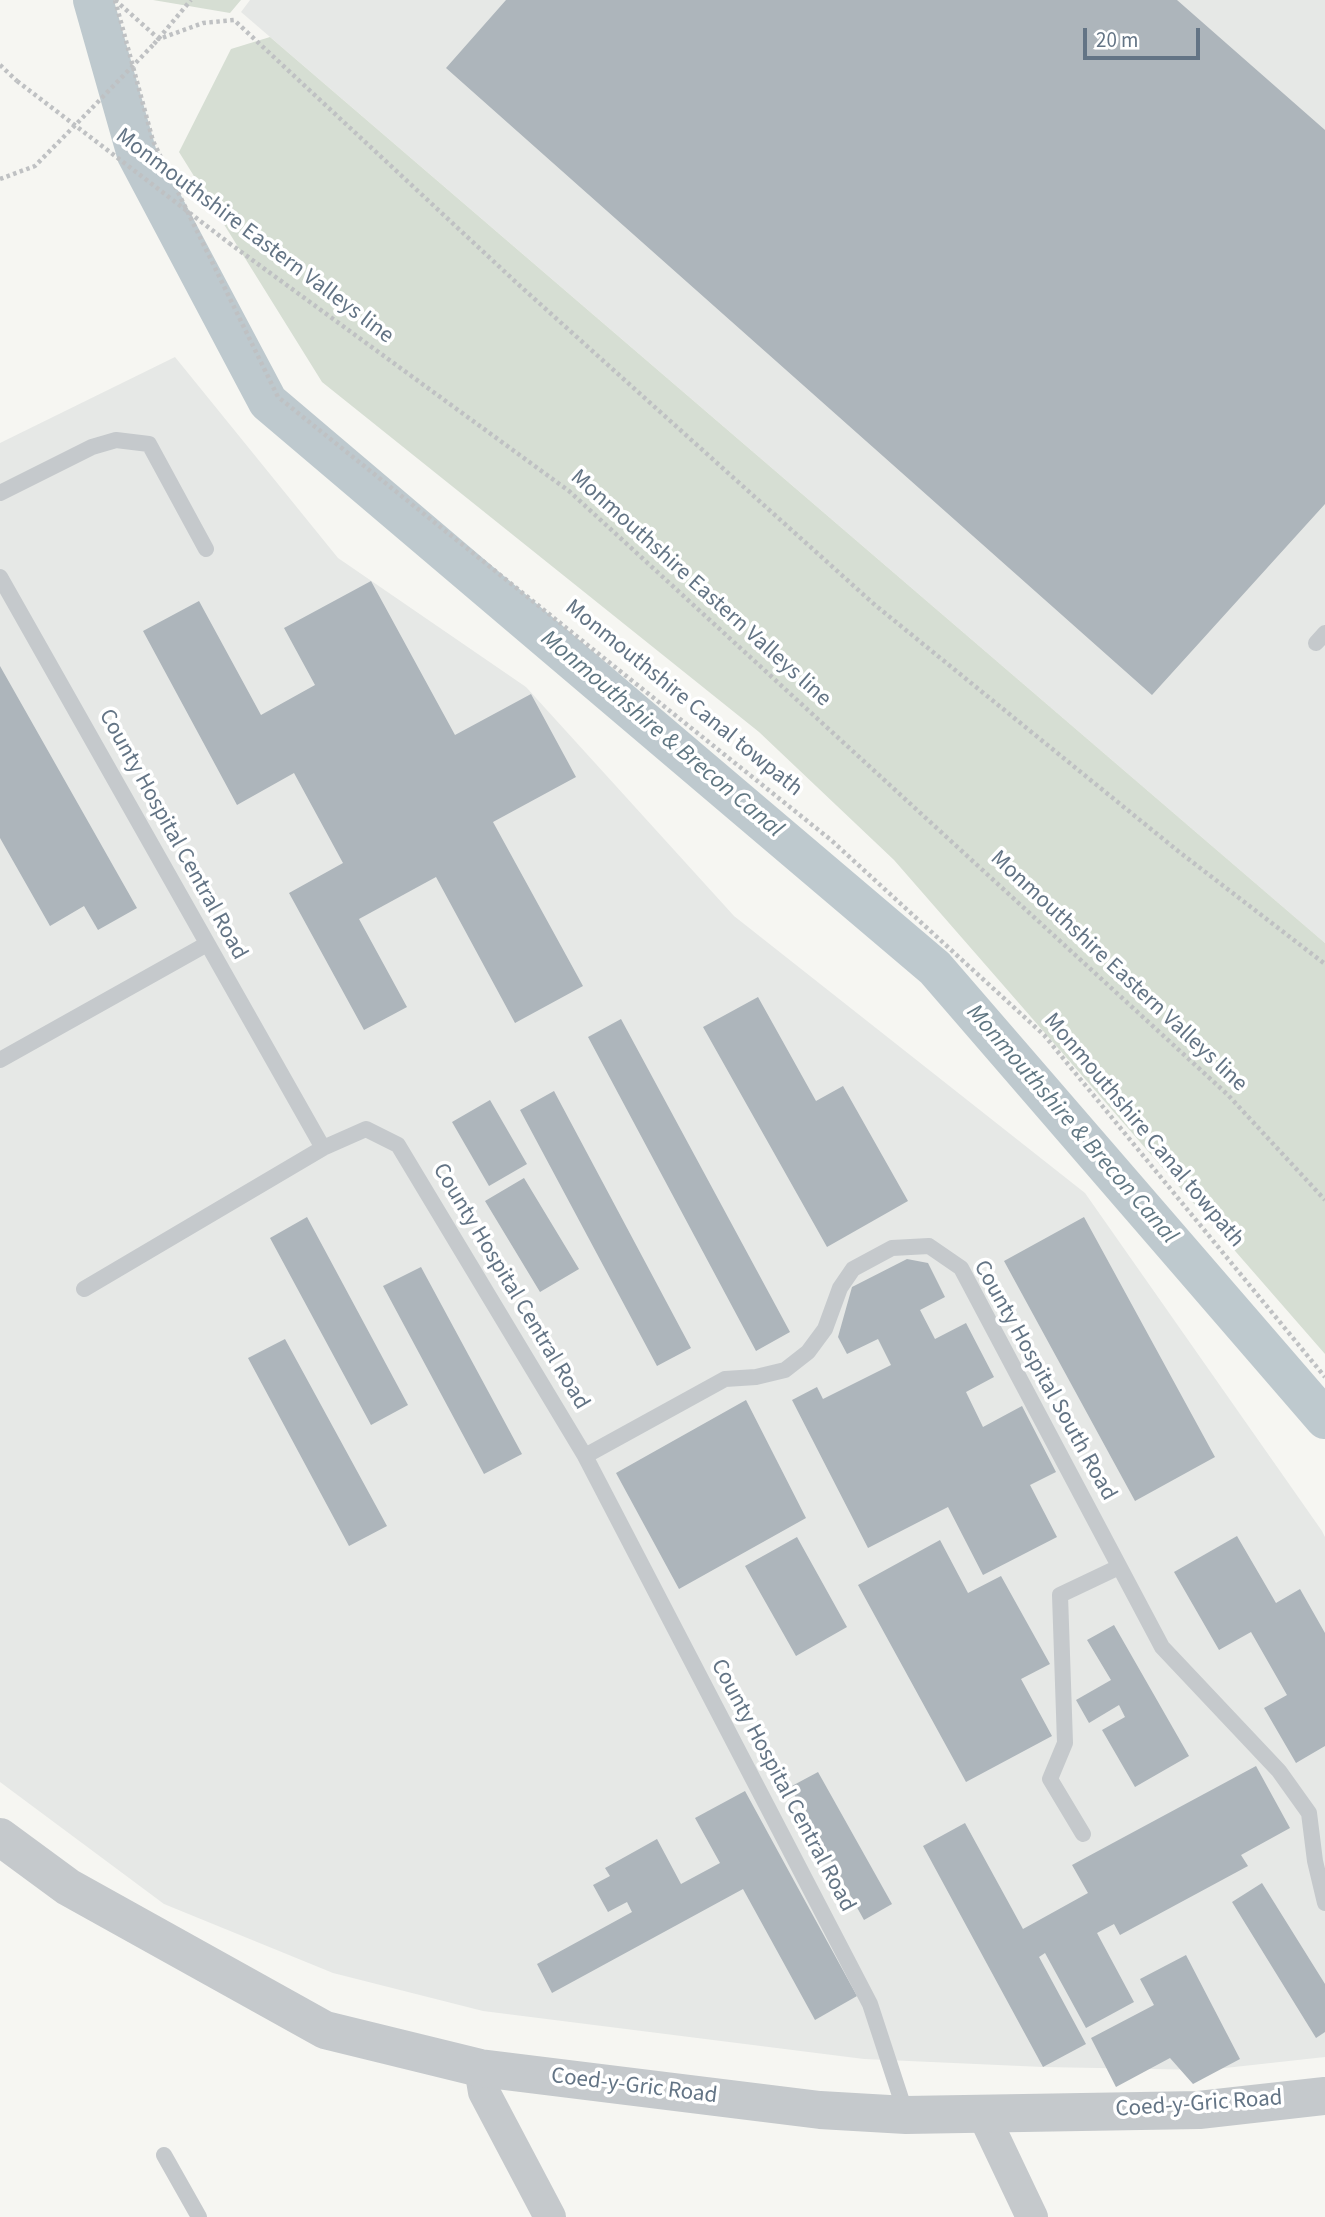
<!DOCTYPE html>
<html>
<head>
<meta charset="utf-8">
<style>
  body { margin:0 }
  #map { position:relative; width:1325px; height:2217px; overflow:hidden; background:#f6f6f2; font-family:"Source Sans 3",sans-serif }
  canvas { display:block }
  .scale { position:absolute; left:1083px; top:28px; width:117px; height:32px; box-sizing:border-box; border:4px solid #637485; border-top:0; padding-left:9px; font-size:21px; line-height:24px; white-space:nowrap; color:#637485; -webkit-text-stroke:5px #fff; paint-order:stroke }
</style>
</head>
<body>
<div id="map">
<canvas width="1325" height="2217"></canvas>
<div class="scale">20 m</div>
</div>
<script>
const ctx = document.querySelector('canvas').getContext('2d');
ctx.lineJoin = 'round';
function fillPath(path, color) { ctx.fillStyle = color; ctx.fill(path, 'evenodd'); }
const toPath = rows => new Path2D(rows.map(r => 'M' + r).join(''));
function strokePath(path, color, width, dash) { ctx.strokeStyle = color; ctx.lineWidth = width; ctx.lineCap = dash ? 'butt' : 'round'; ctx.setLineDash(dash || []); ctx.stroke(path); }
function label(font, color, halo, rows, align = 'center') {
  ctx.font = font + ' "Source Sans 3",sans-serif'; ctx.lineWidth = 7; ctx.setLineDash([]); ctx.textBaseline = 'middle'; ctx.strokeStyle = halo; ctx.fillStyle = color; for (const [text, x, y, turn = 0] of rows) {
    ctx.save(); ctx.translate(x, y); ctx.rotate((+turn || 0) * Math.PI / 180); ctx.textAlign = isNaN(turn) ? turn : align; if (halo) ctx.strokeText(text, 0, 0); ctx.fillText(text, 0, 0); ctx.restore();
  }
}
fillPath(toPath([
  [250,0,1325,0,1325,943,241,12],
  [175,357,338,558,526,687,734,916,1085,1193,1322,1531,1325,1537,1325,2057,1207,2070,1043,2067,864,2059,483,2011,333,1973,164,1904,0,1782,0,443]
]), '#e6e8e6');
fillPath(toPath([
  [153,0,241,0,230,13],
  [270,37,1325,943,1325,1354,894,860,759,732,322,382,179,152,231,49]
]), '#d6ded3');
strokePath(toPath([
  [93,0,137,155,268,402,935,968,1325,1419]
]), '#bec9ce', 40);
fillPath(toPath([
  [506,0,1177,0,1325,130,1325,504,1152,695,446,68],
  [371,581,455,735,531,694,576,777,493,822,583,986,515,1023,436,877,359,919,407,1007,364,1030,289,893,343,863,294,773,237,805,143,631,199,601,261,715,315,685,284,628],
  [0,666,137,908,98,930,84,906,50,926,0,838],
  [758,997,816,1101,843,1086,908,1201,827,1247,703,1027],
  [621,1019,790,1332,756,1351,588,1037],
  [554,1091,691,1348,657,1366,520,1110],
  [490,1100,527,1164,489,1186,452,1122],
  [524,1178,579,1269,540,1292,485,1201],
  [307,1217,408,1405,371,1425,270,1238],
  [1084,1217,1215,1457,1135,1501,1004,1261],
  [907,1259,928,1263,945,1297,920,1310,935,1339,966,1323,994,1377,966,1392,983,1427,1022,1406,1056,1472,1030,1485,1057,1537,983,1575,948,1507,868,1548,792,1400,817,1387,823,1399,891,1365,878,1339,847,1354,838,1337,852,1287],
  [421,1267,522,1454,484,1474,383,1286],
  [285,1339,387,1526,349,1546,248,1358],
  [746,1400,806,1518,679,1589,616,1473],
  [1237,1536,1276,1603,1300,1589,1325,1633,1325,1746,1296,1763,1264,1708,1287,1695,1251,1632,1219,1650,1174,1572],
  [797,1537,847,1627,796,1656,745,1566],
  [940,1540,968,1593,1001,1576,1050,1664,1021,1679,1052,1736,966,1782,858,1585],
  [1114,1625,1189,1756,1135,1787,1102,1730,1125,1717,1119,1705,1089,1723,1076,1700,1111,1680,1087,1640],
  [1256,1766,1290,1828,1241,1855,1248,1866,1120,1935,1114,1924,1097,1933,1134,2002,1086,2028,1045,1953,1039,1957,1086,2044,1043,2067,923,1846,965,1823,1023,1929,1088,1893,1072,1865],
  [818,1772,892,1904,864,1920,790,1787],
  [745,1791,857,1996,815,2020,743,1889,552,1993,537,1964,632,1912,627,1902,608,1912,593,1885,610,1876,605,1868,657,1839,681,1884,720,1863,695,1818],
  [1262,1883,1325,1984,1325,2032,1316,2038,1232,1902],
  [1186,1955,1240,2059,1193,2084,1170,2058,1116,2087,1091,2038,1154,2005,1140,1979]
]), '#adb5bb');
strokePath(toPath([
  [115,0,153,141,278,397,831,840,1044,1035,1325,1377],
  [115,0,159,39,203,23,234,20,519,285,875,605,1178,851,1325,964],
  [154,44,191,0],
  [0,65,17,81],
  [0,179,35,166,92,108],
  [229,243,569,491,1228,1095,1325,1200]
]), '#bfc1c3', 4.5, [3.5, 3.5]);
strokePath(toPath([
  [0,493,92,447,116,440,149,444,206,549],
  [0,577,323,1148,366,1129,398,1145,585,1456,870,2004,906,2114],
  [1316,643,1325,633],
  [0,1060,207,944],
  [84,1289,323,1148],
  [585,1456,725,1379,756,1377,785,1370,808,1352,825,1329,840,1288,853,1269,892,1248,929,1246,961,1268,1162,1647,1279,1771,1309,1813,1315,1861,1325,1903],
  [1083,1834,1050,1779,1065,1743,1060,1595,1119,1567],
  [164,2155,199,2217]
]), '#c5c9cc', 16);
strokePath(toPath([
  [480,2068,484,2092,550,2217],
  [983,2114,1032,2217]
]), '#c5c9cc', 32);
strokePath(toPath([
  [0,1837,68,1887,325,2030,480,2068,820,2110,906,2115,1199,2110,1325,2096]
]), '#c5c9cc', 38);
strokePath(toPath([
  [17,81,229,243],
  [92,108,154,44]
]), '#bfc1c3', 4.5, [3.5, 3.5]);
label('23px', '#637485', '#fff', [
  ["Monmouthshire Eastern Valleys line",254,237,37],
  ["Monmouthshire Eastern Valleys line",700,589,42],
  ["Monmouthshire Canal towpath",683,699,39],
  ["County Hospital Central Road",172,835,61],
  ["Monmouthshire Eastern Valleys line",1118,972,43],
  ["Monmouthshire Canal towpath",1143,1131,50],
  ["County Hospital Central Road",510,1287,59],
  ["County Hospital South Road",1044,1381,61],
  ["County Hospital Central Road",782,1786,62],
  ["Coed-y-Gric Road",634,2087,7],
  ["Coed-y-Gric Road",1199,2105,-4]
]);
label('italic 24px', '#5f7682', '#fff', [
  ["Monmouthshire & Brecon Canal",661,735,40],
  ["Monmouthshire & Brecon Canal",1071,1125,49]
]);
</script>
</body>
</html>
